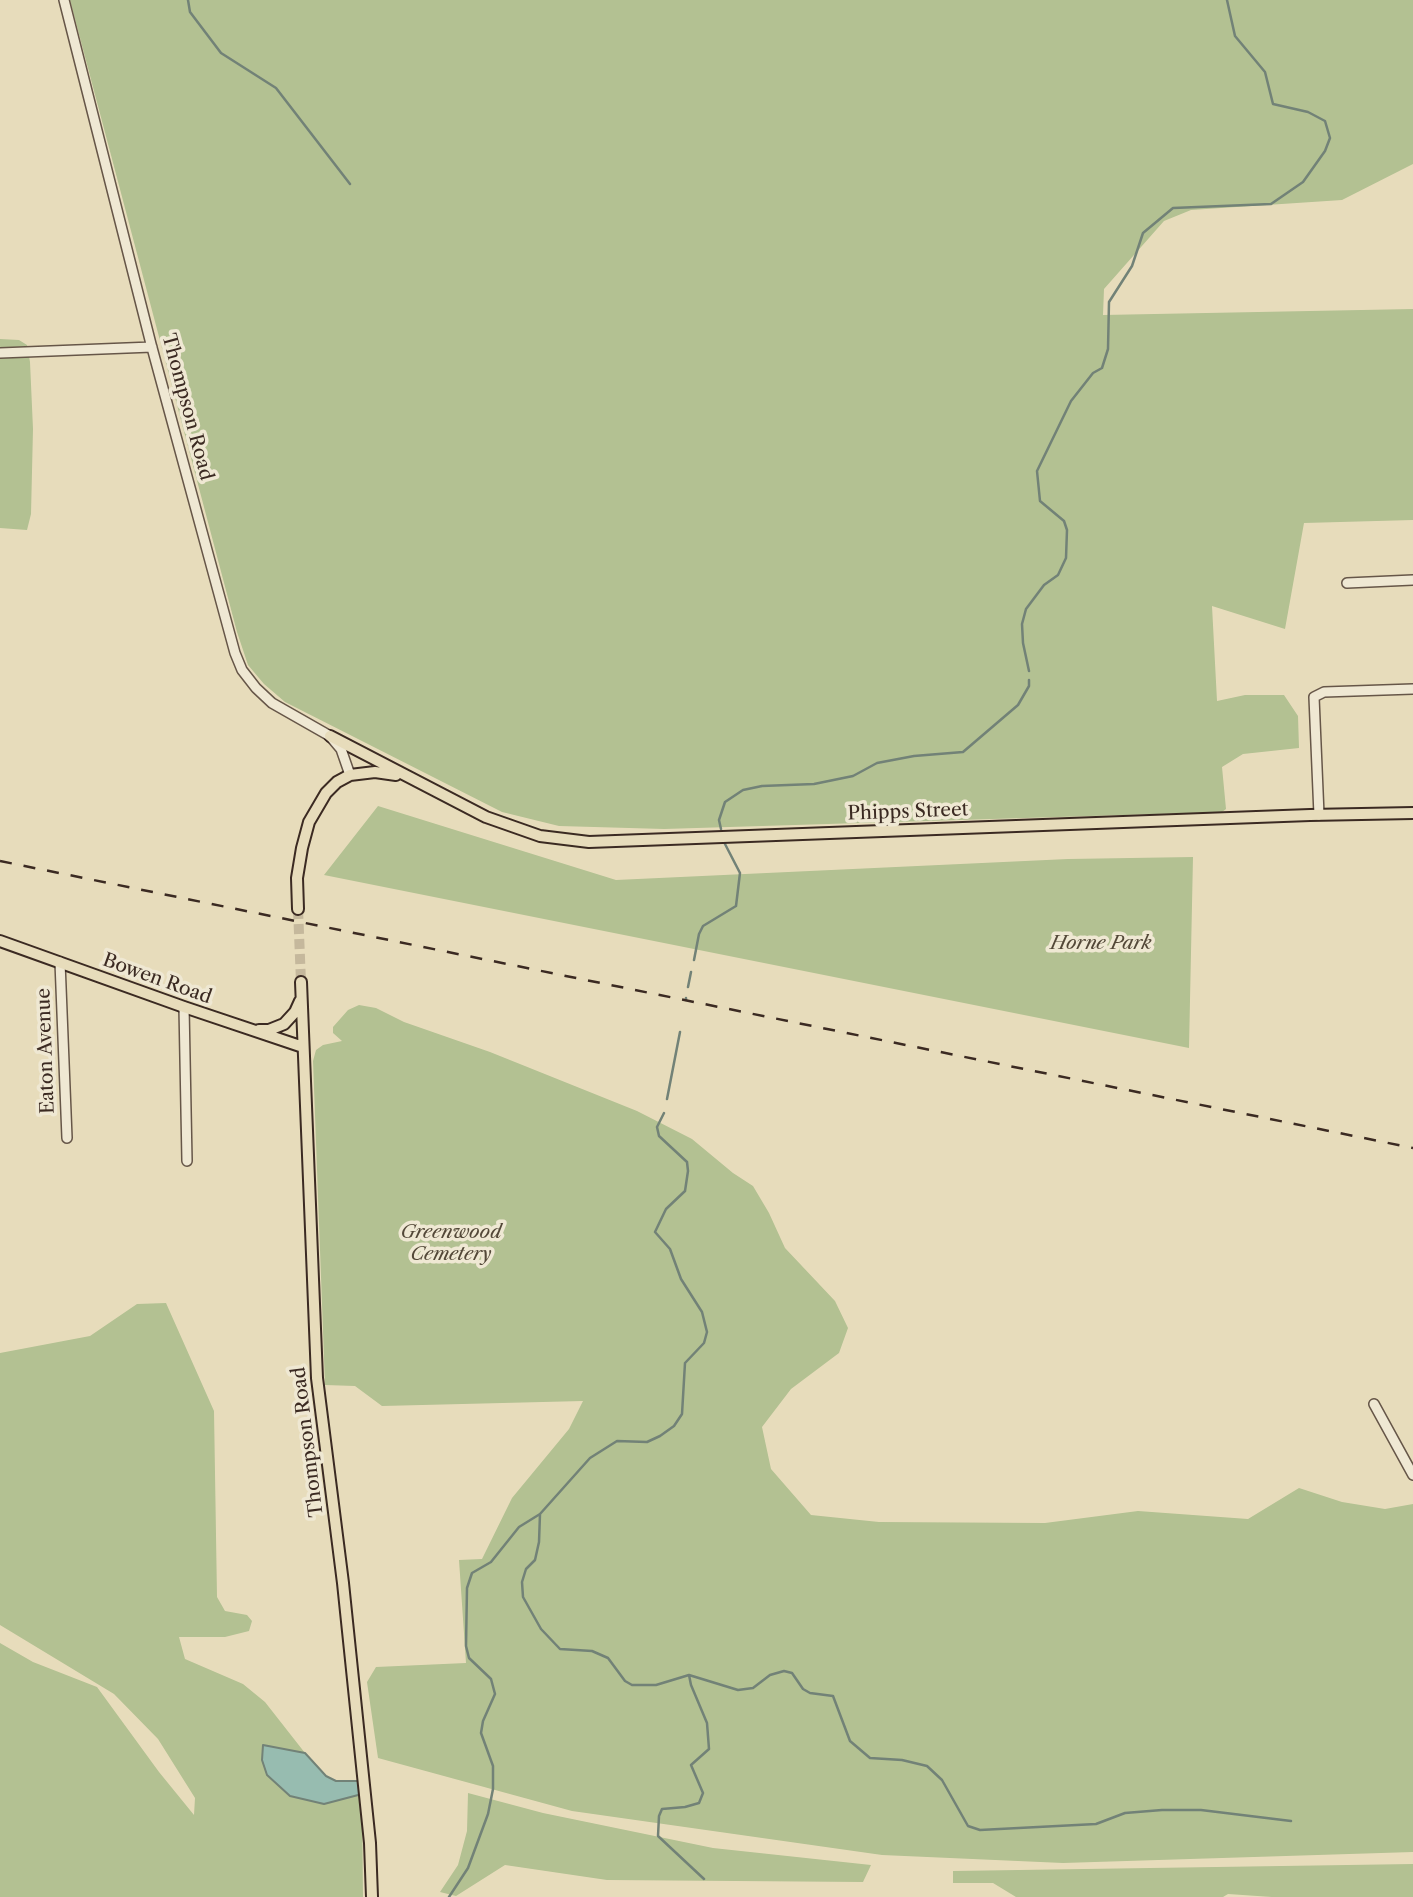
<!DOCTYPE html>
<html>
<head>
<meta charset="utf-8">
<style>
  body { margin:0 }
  canvas { display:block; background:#e7dcbb }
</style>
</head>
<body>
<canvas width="1413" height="1897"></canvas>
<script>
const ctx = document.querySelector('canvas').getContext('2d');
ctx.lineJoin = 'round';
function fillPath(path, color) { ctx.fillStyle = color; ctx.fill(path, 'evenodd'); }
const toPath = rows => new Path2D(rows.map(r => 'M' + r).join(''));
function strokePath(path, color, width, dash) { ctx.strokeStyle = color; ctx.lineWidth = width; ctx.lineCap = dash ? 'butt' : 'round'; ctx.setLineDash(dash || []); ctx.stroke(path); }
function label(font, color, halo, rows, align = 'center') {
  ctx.font = font + ' "Libre Caslon Text",serif'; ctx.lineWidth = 7; ctx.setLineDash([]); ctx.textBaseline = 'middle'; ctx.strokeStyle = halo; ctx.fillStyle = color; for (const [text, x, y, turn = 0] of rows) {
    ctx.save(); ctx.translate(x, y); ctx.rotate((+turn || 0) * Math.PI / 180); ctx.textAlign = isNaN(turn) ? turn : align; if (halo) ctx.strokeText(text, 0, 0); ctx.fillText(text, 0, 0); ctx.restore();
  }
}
fillPath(toPath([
  [70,0,1413,0,1413,164,1342,200,1191,210,1164,221,1104,289,1103,315,1413,309,1413,520,1304,523,1285,629,1212,606,1217,701,1245,695,1284,695,1298,716,1299,748,1243,754,1222,767,1226,809,1222,812,664,829,559,826,502,812,285,702,264,684,248,665,237,632],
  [0,339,19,340,27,345,30,362,33,429,31,514,27,530,0,528],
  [378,806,616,880,1068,859,1193,857,1189,1048,324,875],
  [359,1005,376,1008,404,1022,490,1052,637,1111,692,1139,733,1173,753,1186,769,1213,785,1248,835,1301,848,1328,839,1353,791,1389,762,1427,771,1469,811,1515,879,1522,1045,1523,1138,1511,1248,1519,1299,1488,1342,1502,1385,1509,1413,1504,1413,1852,1063,1863,882,1855,572,1811,378,1758,367,1682,376,1667,466,1663,459,1560,482,1559,512,1498,569,1429,583,1401,382,1406,355,1386,325,1385,313,1061,316,1050,323,1045,342,1041,333,1033,333,1027,348,1010],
  [166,1303,214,1411,217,1597,225,1611,247,1615,252,1621,249,1631,225,1637,179,1637,185,1659,243,1684,265,1702,305,1753,263,1745,324,1804,362,1794,363,1897,0,1897,0,1643,33,1662,97,1687,159,1772,194,1815,195,1798,158,1739,114,1694,0,1625,0,1353,90,1336,137,1304],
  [468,1793,543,1813,713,1848,871,1865,863,1882,607,1880,505,1865,456,1896,440,1892,458,1865,467,1831],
  [1413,1864,1413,1897,1272,1897,1228,1894,1223,1897,1016,1897,993,1883,953,1883,953,1871]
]), '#b3c192');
const water = toPath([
  [263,1745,305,1753,326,1776,336,1781,362,1781,362,1794,324,1804,290,1796,267,1775,262,1760,263,1745]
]);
fillPath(water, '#97bcb0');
strokePath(water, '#728277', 2);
strokePath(toPath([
  [188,0,190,12,221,53,276,88,350,184],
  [1029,671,1023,643,1022,624,1026,609,1044,585,1058,575,1066,558,1067,530,1064,521,1040,501,1037,471,1071,401,1093,373,1102,368,1108,349,1109,302,1132,266,1143,233,1173,208,1271,204,1303,182,1325,151,1330,138,1325,121,1308,112,1273,104,1265,72,1235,36,1227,0],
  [721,829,719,820,725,802,743,790,762,786,814,784,853,776,877,763,914,756,963,752,1018,705,1029,686,1029,680],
  [694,960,699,934,703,926,736,906,740,873,725,844],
  [688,987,691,972],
  [686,1000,686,998],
  [667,1099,680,1032],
  [540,1514,539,1542,535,1560,526,1569,522,1582,523,1597,541,1629,560,1649,592,1651,608,1658,625,1681,632,1685,656,1685,689,1675,738,1690,753,1688,770,1675,784,1671,792,1673,803,1689,810,1693,833,1696,850,1741,870,1758,902,1760,927,1766,942,1780,968,1826,980,1830,1096,1824,1125,1813,1162,1810,1201,1810,1291,1821],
  [689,1675,691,1685,707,1723,709,1749,691,1765,703,1793,699,1803,685,1807,662,1809,659,1816,658,1836,704,1879],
  [449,1897,468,1868,488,1814,493,1789,493,1766,481,1733,483,1721,495,1694,491,1679,469,1658,466,1646,467,1588,472,1573,491,1562,519,1527,540,1514,590,1458,617,1441,647,1442,660,1436,674,1426,682,1414,685,1363,704,1343,707,1332,702,1312,681,1279,670,1249,655,1232,666,1209,685,1191,688,1171,687,1162,659,1136,657,1127,664,1113]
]), '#728277', 2.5);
strokePath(toPath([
  [298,909,301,982]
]), '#c5b89c', 10, [10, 5]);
const minor = toPath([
  [64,0,151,344,235,653,242,670,256,688,272,703,330,736,341,749,350,775],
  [0,353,152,347],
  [1347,583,1413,580],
  [1319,815,1314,697,1324,692,1413,689],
  [60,962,67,1138],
  [184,1007,187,1161],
  [1374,1404,1413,1475]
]);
const major = toPath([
  [330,736,486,817,540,836,589,842,1310,815,1413,813],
  [298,909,297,878,302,848,309,822,326,793,337,782,350,775,375,772,396,775],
  [0,941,184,1007,303,1047],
  [301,982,317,1378,343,1583,370,1843,372,1897],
  [259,1030,269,1030,284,1024,295,1012,300,1001]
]);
strokePath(minor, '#665648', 12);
strokePath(major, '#3b2a22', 14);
strokePath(minor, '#efe8d3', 9);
strokePath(major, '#e7dcbb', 10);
strokePath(toPath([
  [0,861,1413,1148]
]), '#3b2a22', 2.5, [12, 12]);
label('19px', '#3b2a22', '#efe8d3', [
  ["Thompson Road",187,407,75],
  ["Phipps Street",908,812,-2],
  ["Bowen Road",157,979,20],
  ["Eaton Avenue",46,1051,-92],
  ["Thompson Road",308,1442,-97]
]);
label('italic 19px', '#534838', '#efe8d3', [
  ["Horne Park",1101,944],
  ["Greenwood",451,1233],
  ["Cemetery",451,1255]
]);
</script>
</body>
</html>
